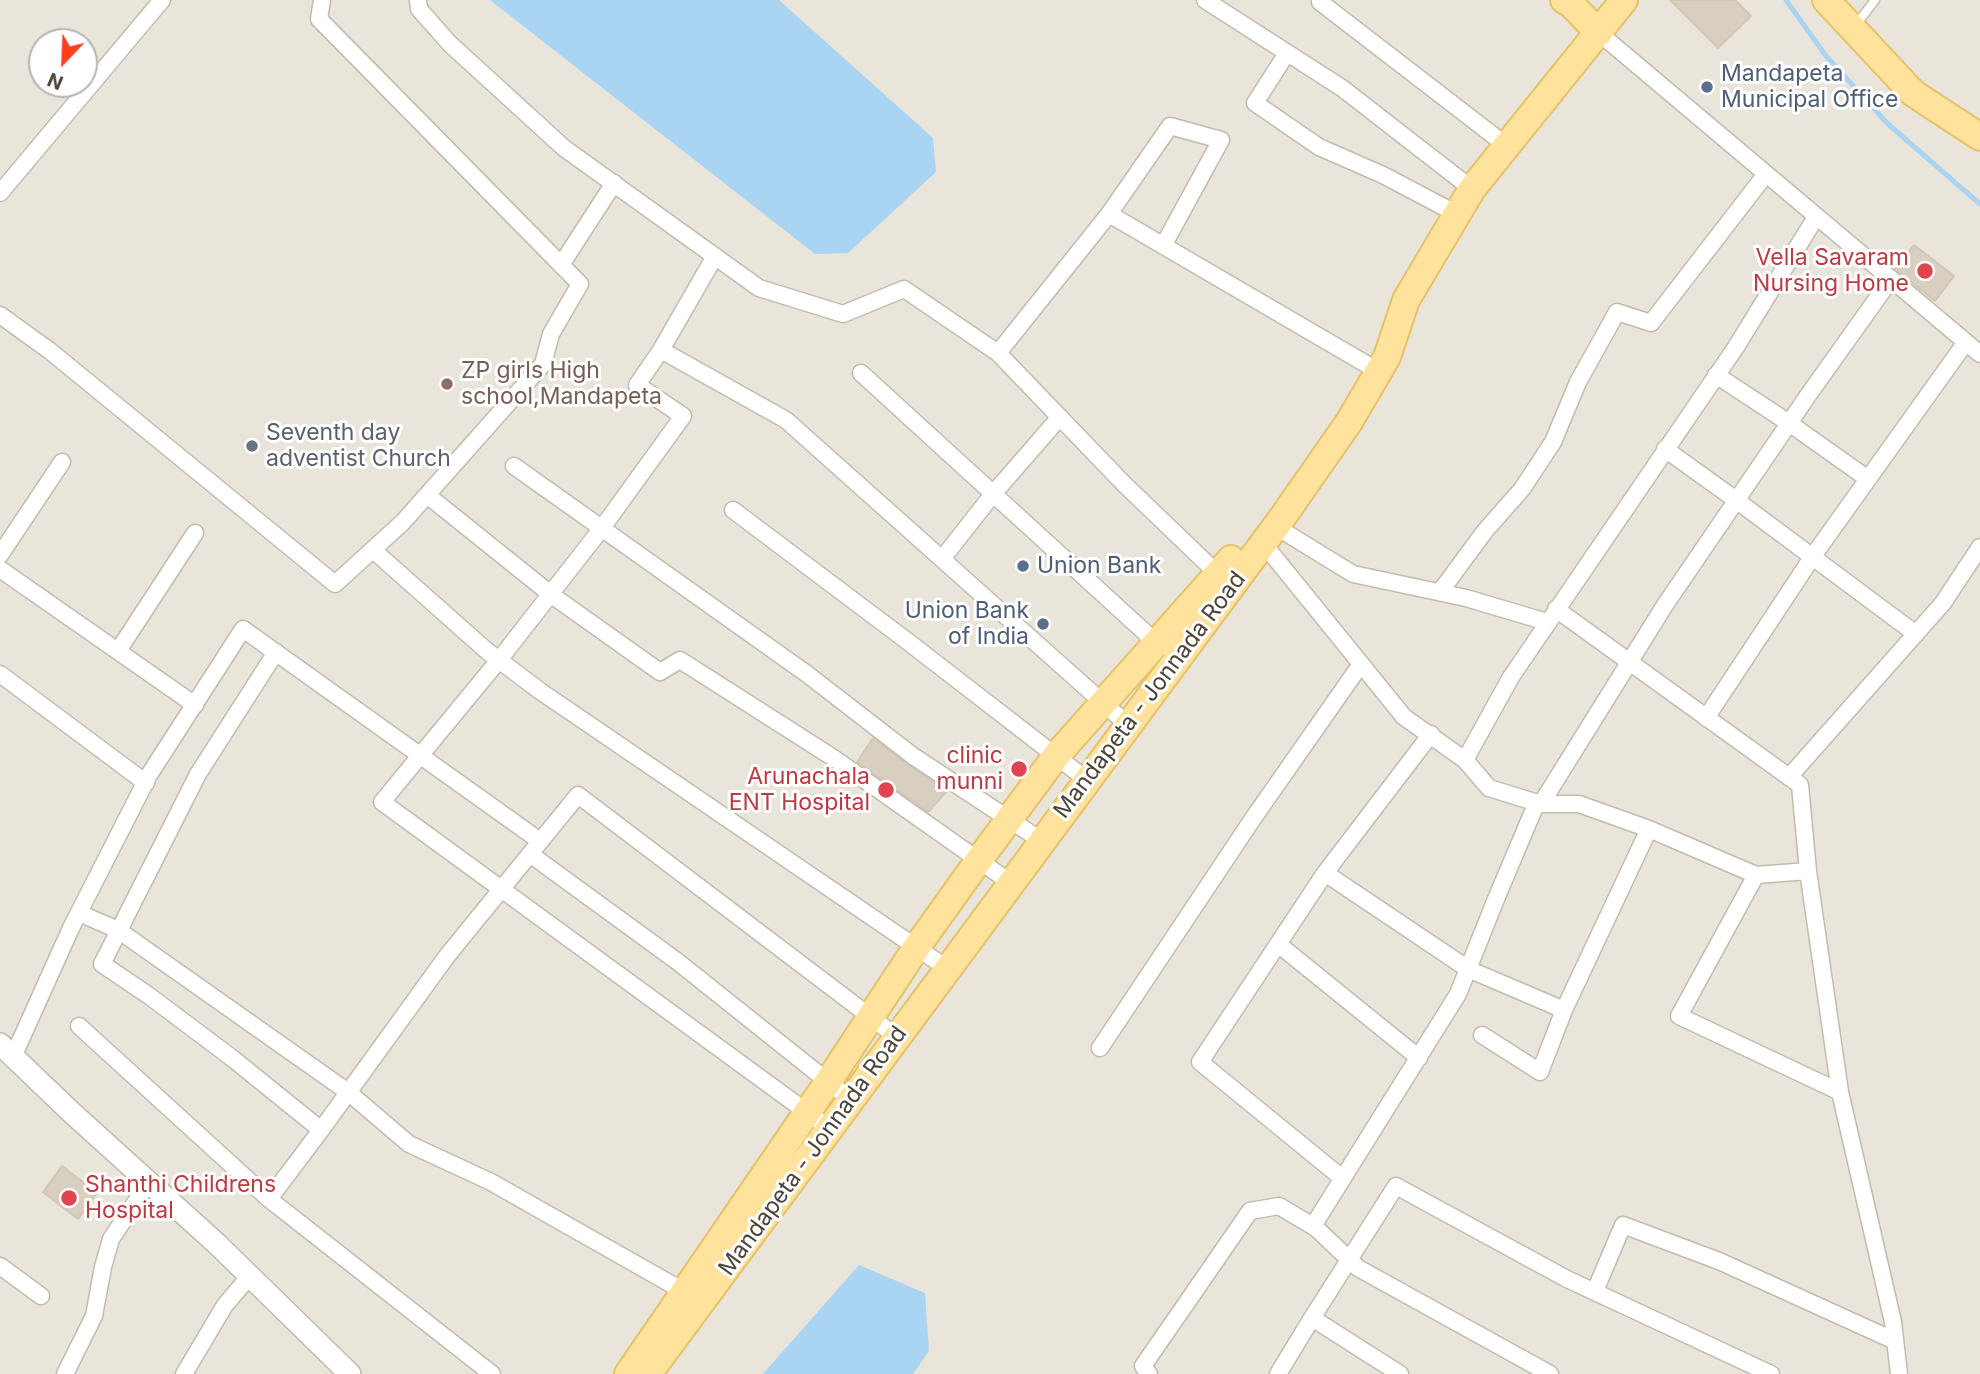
<!DOCTYPE html>
<html>
<head>
<meta charset="utf-8">
<style>
  body { margin:0 }
  #map { position:relative; width:1980px; height:1374px; overflow:hidden; background:#f6f3ec; font-family:Inter,sans-serif }
  canvas { display:block }
  .north { position:absolute; left:28px; top:28px; width:70px; height:70px; box-sizing:border-box; background:#fff; border:2px solid #b7b4b0; border-radius:50%; rotate:203deg; font-size:19px; font-weight:700; line-height:28px; text-align:center; color:#4b4439 }
  .north::after { content:''; display:block; margin:auto; width:24px; height:32px; background:#fc3f1d; clip-path:polygon(50% 0,100% 100%,50% 72%,0 100%) }
</style>
</head>
<body>
<div id="map">
<canvas width="1980" height="1374"></canvas>
<div class="north">N</div>
</div>
<script>
const ctx = document.querySelector('canvas').getContext('2d');
ctx.lineJoin = 'round';
function fillPath(path, color) { ctx.fillStyle = color; ctx.fill(path, 'evenodd'); }
const toPath = rows => new Path2D(rows.map(r => 'M' + r).join(''));
function strokePath(path, color, width, dash) { ctx.strokeStyle = color; ctx.lineWidth = width; ctx.lineCap = dash ? 'butt' : 'round'; ctx.setLineDash(dash || []); ctx.stroke(path); }
function label(font, color, halo, rows, align = 'center') {
  ctx.font = font + ' Inter,sans-serif'; ctx.lineWidth = 6; ctx.setLineDash([]); ctx.textBaseline = 'middle'; ctx.strokeStyle = halo; ctx.fillStyle = color; for (const [text, x, y, turn = 0] of rows) {
    ctx.save(); ctx.translate(x, y); ctx.rotate((+turn || 0) * Math.PI / 180); ctx.textAlign = isNaN(turn) ? turn : align; if (halo) ctx.strokeText(text, 0, 0); ctx.fillText(text, 0, 0); ctx.restore();
  }
}
fillPath(toPath([
  [0,0,1980,0,1980,1374,0,1374],
  [42,42,84,42,84,84,42,84]
]), '#eae5da');
fillPath(toPath([
  [490,0,779,0,933,138,936,172,848,253,815,254],
  [859,1265,925,1293,929,1351,913,1374,763,1374]
]), '#a9d4f2');
strokePath(toPath([
  [1786,0,1826,56,1888,124,1980,204]
]), '#a9d4f2', 5);
const building = toPath([
  [1670,0,1735,0,1751,16,1718,48,1670,0],
  [1914,245,1954,276,1935,301,1895,269,1914,245],
  [873,738,907,764,947,791,928,812,857,762,873,738],
  [62,1166,97,1193,78,1219,43,1192,62,1166]
]);
fillPath(building, '#d8cfc1');
strokePath(building, '#d3c7b4', 2);
const service = toPath([
  [1855,26,1875,0]
]);
const minor = toPath([
  [418,0,419,9,450,44,564,148,759,288,843,314,904,289,998,353],
  [1205,0,1342,88,1472,189],
  [1320,2,1507,146],
  [1599,33,1980,354],
  [1287,53,1255,103,1319,147,1383,175,1457,214],
  [0,193,162,0],
  [1109,214,1170,126,1221,140,1163,246],
  [715,256,661,350,786,420,1128,725],
  [561,265,614,183],
  [0,315,50,351,335,584,403,522,543,364,551,334,580,284,319,19,322,0],
  [661,350,637,385,683,416,602,528,499,660,382,802,830,1129],
  [861,373,1161,647],
  [1716,375,1789,423,1868,479],
  [1665,449,1736,500,1916,634],
  [514,466,807,674,913,756,1042,841],
  [427,495,553,596,660,672,680,660,832,757,1011,883],
  [733,510,911,644,1087,780],
  [1275,526,1353,574,1466,598,1547,622],
  [1263,543,1404,717,1465,760,1489,788,1541,804,1579,804,1649,829,1756,875,1808,871],
  [373,550,487,651,540,691,948,969],
  [0,555,62,462],
  [942,559,993,494,1060,417],
  [0,569,195,705],
  [1222,578,1124,484,998,353,1109,214,1378,371],
  [1440,592,1485,531,1522,489,1553,442,1578,382,1617,312,1651,323,1766,174],
  [1556,609,1789,777],
  [118,651,195,533],
  [276,652,198,774,102,964,148,995,232,1058,321,1130],
  [0,674,146,783],
  [1706,718,1813,556,1966,342],
  [1431,734,1325,873,1468,969,1564,1010,1649,829],
  [1465,760,1511,677,1736,347,1816,217],
  [1541,804,1665,605,1809,394,1891,279],
  [530,854,678,962,851,1100],
  [1325,873,1200,1062,1342,1178],
  [1756,875,1679,1016,1840,1092],
  [79,913,118,930,348,1092,409,1144,491,1182,692,1296],
  [1278,944,1419,1058],
  [79,1026,269,1199],
  [1482,1035,1540,1072,1564,1010],
  [1100,1048,1252,820,1361,664],
  [13,1057,71,928,149,775,243,629,540,841],
  [1313,1226,1458,994,1496,899,1537,802],
  [0,1266,41,1296],
  [1595,1291,1623,1225,1719,1261,1895,1341],
  [1312,1318,1396,1186,1567,1279,1771,1374],
  [65,1374,94,1316,103,1267,111,1239,149,1182],
  [184,1374,225,1305,250,1276],
  [492,1374,269,1199,321,1130,447,956,578,795,897,1037],
  [1149,1374,1143,1366,1250,1211,1279,1206,1316,1228,1358,1268,1550,1374],
  [1278,1374,1312,1318,1400,1374],
  [1899,1374,1893,1322,1840,1092,1808,871,1800,785,1789,777,1943,603,1980,547]
]);
const tertiary = toPath([
  [0,1044,71,1112,217,1244,350,1374]
]);
const primary = toPath([
  [1564,0,1571,4,1599,33],
  [1826,0,1913,93,1980,137],
  [628,1374,828,1082,916,948,979,860,1056,756,1231,559],
  [648,1374,1282,518,1349,422,1387,357,1406,300,1472,189,1624,0]
]);
strokePath(service, '#c2bbae', 11);
strokePath(minor, '#c2bbae', 19);
strokePath(tertiary, '#c2bbae', 24);
strokePath(primary, '#e6c16a', 30);
strokePath(service, '#fff', 8);
strokePath(minor, '#fff', 16);
strokePath(tertiary, '#fff', 21);
strokePath(primary, '#ffe39c', 26);
for (const [x, y, r, color] of [
  [1707,87,7,"#5c6f8a"],
  [1925,271,9,"#e0444e"],
  [447,384,7,"#8d6e63"],
  [252,446,7,"#6b7280"],
  [1023,566,7,"#5c6f8a"],
  [1043,624,7,"#5c6f8a"],
  [1019,769,9,"#e0444e"],
  [886,790,9,"#e0444e"],
  [69,1198,9,"#e0444e"]
]) { const dot = new Path2D(); dot.arc(x, y, r, 0, 2 * Math.PI); ctx.fillStyle = color; ctx.fill(dot); strokePath(dot, '#fff', 2.5); }
label('23px', '#4e5e75', '#fff', [
  ["Mandapeta",1721,74],
  ["Municipal Office",1721,100],
  ["Union Bank",1037,566],
  ["Union Bank",1029,611,"right"],
  ["of India",1029,637,"right"]
], 'left');
label('23px', '#be3a42', '#fff', [
  ["Vella Savaram",1909,258],
  ["Nursing Home",1909,284],
  ["clinic",1003,756],
  ["munni",1003,782],
  ["Arunachala",870,777],
  ["ENT Hospital",870,803],
  ["Shanthi Childrens",85,1185,"left"],
  ["Hospital",85,1211,"left"]
], 'right');
label('23px', '#785e54', '#fff', [
  ["ZP girls High",461,371],
  ["school,Mandapeta",461,397]
], 'left');
label('23px', '#5b616d', '#fff', [
  ["Seventh day",266,433],
  ["adventist Church",266,459]
], 'left');
label('23px', '#4b4439', '#fff', [
  ["Mandapeta - Jonnada Road",1150,695,-53],
  ["Mandapeta - Jonnada Road",813,1151,-54]
]);
</script>
</body>
</html>
